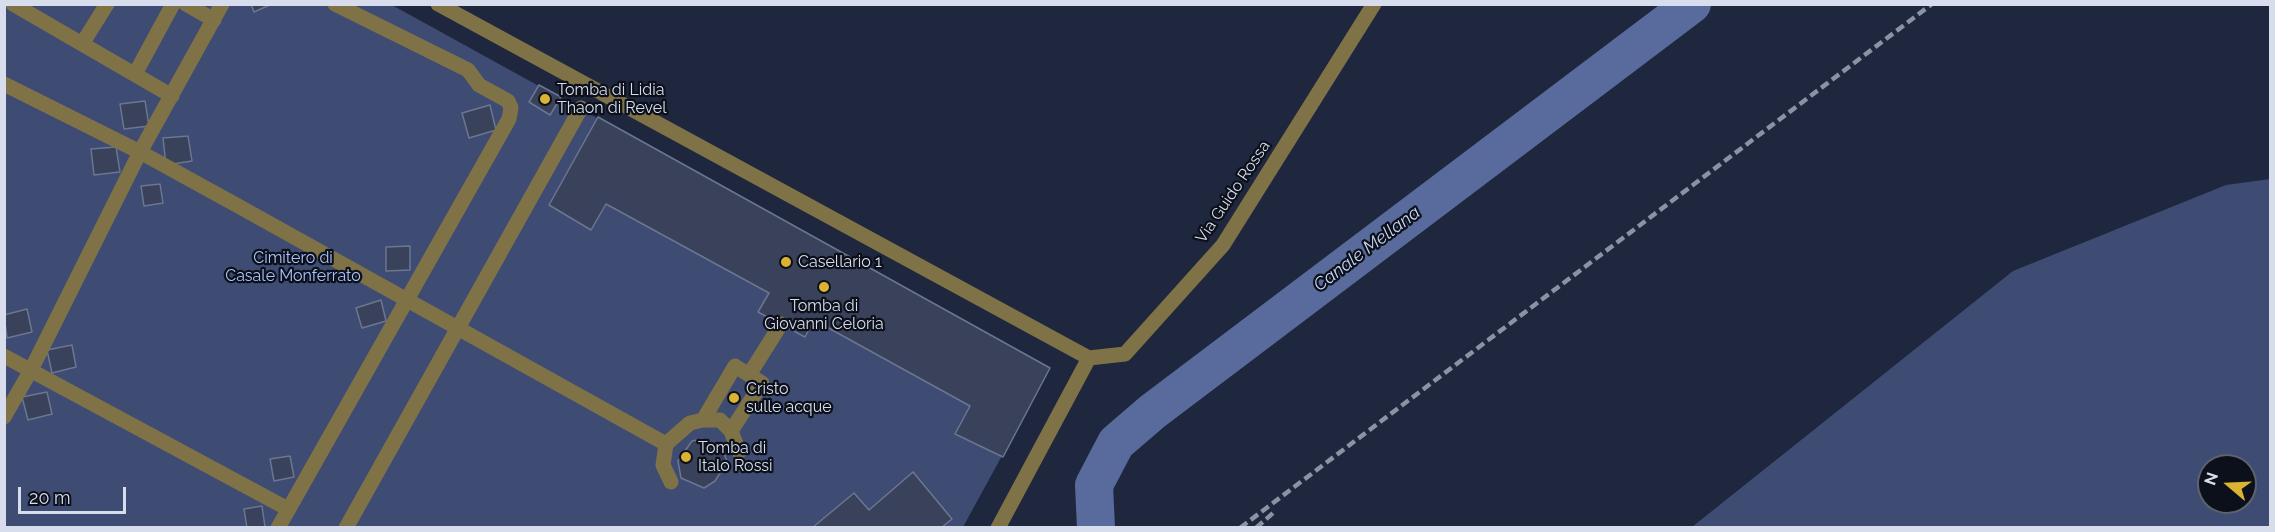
<!DOCTYPE html>
<html>
<head>
<meta charset="utf-8">
<style>
  body { margin:0 }
  #map { position:relative; width:2275px; height:532px; overflow:hidden; background:#1e273d; font-family:Raleway,sans-serif }
  canvas { display:block }
  .frame { position:absolute; inset:0; border:6px solid #d7ddec; pointer-events:none }
  .north { position:absolute; left:2197px; top:454px; width:60px; height:60px; box-sizing:border-box; background:#0c101a; border:2px solid #5d626e; border-radius:50%; rotate:289deg; font-size:16px; font-weight:700; line-height:24px; text-align:center; color:#d7ddec }
  .north::after { content:''; display:block; margin:auto; width:21px; height:27px; background:#dab333; clip-path:polygon(50% 0,100% 100%,50% 72%,0 100%) }
  .scale { position:absolute; left:18px; top:487px; width:108px; height:27px; box-sizing:border-box; border:3px solid #d7ddec; border-top:0; padding-left:8px; font-size:18px; line-height:21px; white-space:nowrap; color:#d7ddec; -webkit-text-stroke:4px #0c101a; paint-order:stroke }
</style>
</head>
<body>
<div id="map">
<canvas width="2275" height="532"></canvas>
<div class="frame"></div>
<div class="north">N</div>
<div class="scale">20 m</div>
</div>
<script>
const ctx = document.querySelector('canvas').getContext('2d');
ctx.lineJoin = 'round';
function fillPath(path, color) { ctx.fillStyle = color; ctx.fill(path, 'evenodd'); }
const toPath = rows => new Path2D(rows.map(r => 'M' + r).join(''));
function strokePath(path, color, width, dash) { ctx.strokeStyle = color; ctx.lineWidth = width; ctx.lineCap = dash ? 'butt' : 'round'; ctx.setLineDash(dash || []); ctx.stroke(path); }
function label(font, color, halo, rows, align = 'center') {
  ctx.font = font + ' Raleway,sans-serif'; ctx.lineWidth = 4.5; ctx.setLineDash([]); ctx.textBaseline = 'middle'; ctx.strokeStyle = halo; ctx.fillStyle = color; for (const [text, x, y, turn = 0] of rows) {
    ctx.save(); ctx.translate(x, y); ctx.rotate((+turn || 0) * Math.PI / 180); ctx.textAlign = isNaN(turn) ? turn : align; if (halo) ctx.strokeText(text, 0, 0); ctx.fillText(text, 0, 0); ctx.restore();
  }
}
fillPath(toPath([
  [4,5,392,5,1050,368,963,527,5,527],
  [2270,179,2270,527,1692,527,2013,271,2226,185],
  [2209,466,2245,466,2245,502,2209,502]
]), '#3e4c73');
strokePath(toPath([
  [1096,528,1094,485,1116,443,1152,412,1692,4]
]), '#586b9c', 38);
const building = toPath([
  [251,4,272,4,254,12,251,4],
  [539,85,561,97,550,115,529,102,539,85],
  [145,101,149,126,124,129,120,104,145,101],
  [490,105,496,130,469,138,462,113,490,105],
  [598,117,1050,368,1003,457,955,434,970,406,814,320,805,337,758,312,769,293,606,204,591,230,549,205,598,117],
  [188,136,192,161,166,165,163,138,188,136],
  [116,147,120,172,94,175,91,149,116,147],
  [160,184,163,203,144,206,141,186,160,184],
  [410,246,410,270,386,271,386,247,410,246],
  [381,300,386,321,362,328,356,308,381,300],
  [27,309,32,332,7,338,4,315,27,309],
  [72,345,76,367,52,373,47,350,72,345],
  [47,392,52,414,28,420,22,397,47,392],
  [702,439,722,447,727,462,715,481,704,488,681,478,678,461,692,441,702,439],
  [290,456,294,477,274,481,270,459,290,456],
  [913,472,952,519,941,528,812,528,854,493,869,510,913,472],
  [262,506,265,527,247,528,244,509,262,506]
]);
fillPath(building, '#39425a');
strokePath(building, '#6b7691', 1.5);
strokePath(toPath([
  [13,4,172,96],
  [186,4,214,20],
  [438,4,1089,358,1125,354,1223,245,1374,4],
  [82,44,107,4],
  [135,74,173,4],
  [4,84,140,152,240,207,666,444],
  [4,356,288,509],
  [749,375,781,324],
  [4,417,31,370,140,152,222,4],
  [703,420,735,366,762,383,731,431],
  [671,482,663,465,666,444,690,423,703,420,720,420,731,431,739,452],
  [278,528,509,119,511,108,508,101,479,85,468,70,335,4],
  [346,528,581,108],
  [998,528,1089,358]
]), '#807247', 15);
strokePath(toPath([
  [1240,528,1932,4],
  [1256,528,1273,513]
]), '#8b92a4', 4.5, [9, 4.5]);
for (const [x, y, r, color] of [
  [545,99,6,"#dab333"],
  [786,262,6,"#dab333"],
  [824,287,6,"#dab333"],
  [734,398,6,"#dab333"],
  [686,457,6,"#dab333"]
]) { const dot = new Path2D(); dot.arc(x, y, r, 0, 2 * Math.PI); ctx.fillStyle = color; ctx.fill(dot); strokePath(dot, '#0c101a', 2); }
label('16px', '#d7ddec', '#0c101a', [
  ["Tomba di Lidia",557,90],
  ["Thaon di Revel",557,108],
  ["Casellario 1",798,262],
  ["Tomba di",824,306,"center"],
  ["Giovanni Celoria",824,324,"center"],
  ["Cristo",746,389],
  ["sulle acque",746,407],
  ["Tomba di",698,448],
  ["Italo Rossi",698,466]
], 'left');
label('16px', '#d7ddec', '#0c101a', [
  ["Via Guido Rossa",1233,192,-56]
]);
label('16px', '#aac2fd', '#0c101a', [
  ["Cimitero di",293,258],
  ["Casale Monferrato",293,276]
]);
label('italic 18px', '#c7d3f2', '#0c101a', [
  ["Canale Mellana",1367,249,-37]
]);
</script>
</body>
</html>
